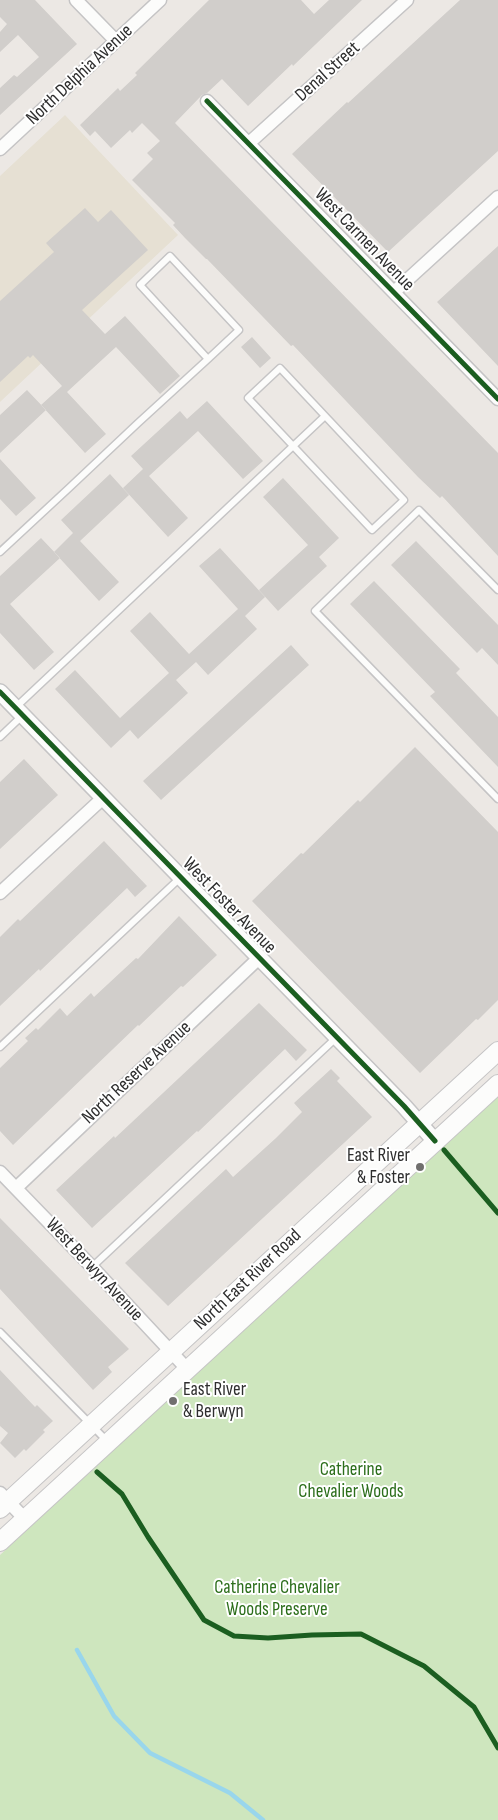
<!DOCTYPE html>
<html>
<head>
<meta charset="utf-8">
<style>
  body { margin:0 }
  canvas { display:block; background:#ece8e4 }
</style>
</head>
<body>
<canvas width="498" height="1820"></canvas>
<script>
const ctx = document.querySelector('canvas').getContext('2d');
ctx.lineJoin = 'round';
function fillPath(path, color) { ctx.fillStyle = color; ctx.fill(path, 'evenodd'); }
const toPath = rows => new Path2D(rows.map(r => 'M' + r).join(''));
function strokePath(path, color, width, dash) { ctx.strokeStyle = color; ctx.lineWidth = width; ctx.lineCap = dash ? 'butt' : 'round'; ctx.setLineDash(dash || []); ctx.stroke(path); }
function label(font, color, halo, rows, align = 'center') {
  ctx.font = font + ' "Sofia Sans Condensed",sans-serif'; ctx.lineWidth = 4; ctx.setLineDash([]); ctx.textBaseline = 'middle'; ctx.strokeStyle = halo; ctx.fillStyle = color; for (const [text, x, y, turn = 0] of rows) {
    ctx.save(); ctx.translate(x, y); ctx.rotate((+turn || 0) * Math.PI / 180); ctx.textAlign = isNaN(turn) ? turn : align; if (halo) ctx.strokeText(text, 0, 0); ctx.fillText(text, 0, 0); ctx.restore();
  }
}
fillPath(toPath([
  [65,115,178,235,0,402,0,176]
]), '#e6e0d3');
fillPath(toPath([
  [498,1095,498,1820,0,1820,0,1555]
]), '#cee6be');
strokePath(toPath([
  [77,1650,114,1716,150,1753,230,1793,263,1820]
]), '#99d6ec', 4.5);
fillPath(toPath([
  [0,0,35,0,77,44,0,115,0,88,14,75,17,77,39,57,18,35,0,52,0,32,7,24,0,17],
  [209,0,301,0,314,14,329,0,362,0,293,66,292,64,248,106,222,79,207,93,202,95,175,123,498,453,498,556,442,496,440,498,418,477,293,345,291,346,207,259,206,259,185,238,173,225,175,223,132,180,153,159,147,153,160,141,142,123,132,133,130,130,111,148,95,131,90,136,80,125,118,88,120,91,137,75,135,73],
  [460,0,498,0,498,151,388,252,292,154,347,102,348,103],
  [85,208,98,222,111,210,148,250,82,310,105,334,125,316,180,376,160,394,116,347,67,392,106,434,85,453,41,405,62,386,33,355,30,358,28,356,0,382,0,301,54,252,46,243],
  [498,246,498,366,437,302],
  [252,337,271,358,260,368,241,347],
  [27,390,46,410,0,453,0,415],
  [207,401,263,461,243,479,198,431,149,476,188,518,168,537,123,488,143,469,131,456,180,411,187,419],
  [0,459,36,498,16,516,0,499],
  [110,474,129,495,80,541,119,582,99,601,54,552,73,533,61,520],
  [283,478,339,538,319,557,327,566,278,611,259,590,308,545,263,497],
  [41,538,60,558,10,604,54,652,34,670,0,633,0,576],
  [416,541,498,625,498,665,482,648,477,653,391,565],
  [220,548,265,597,245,616,257,629,208,675,196,662,176,680,188,693,138,739,130,730,111,748,55,689,75,670,120,718,169,673,130,631,150,612,189,654,238,609,199,566],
  [374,581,460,669,456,673,498,717,498,767,430,696,435,692,350,604],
  [291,645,309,665,161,800,143,781],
  [415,747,498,832,498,1000,478,1020,476,1019,420,1073,252,901,301,853,303,854,358,800,360,802],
  [24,759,58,795,0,849,0,782],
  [104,841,147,886,135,897,127,888,40,971,39,969,0,1006,0,937,18,919,20,921],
  [179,916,217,955,183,987,181,986,139,1026,138,1025,13,1145,0,1131,0,1068,28,1041,25,1038,36,1028,38,1030,60,1008,67,1016,91,993,94,997,136,958,138,959],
  [259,1003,307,1050,296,1061,285,1049,198,1132,197,1131,92,1228,56,1190,114,1136,115,1138],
  [331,1069,340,1078,337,1081,372,1117,168,1306,125,1263,226,1169,233,1177,276,1138,302,1112,294,1103],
  [0,1218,129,1349,108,1367,112,1372,93,1390,0,1289],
  [0,1370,35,1407,37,1405,53,1421,43,1430,45,1432,26,1451,24,1449,15,1458,0,1443,8,1433,0,1426]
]), '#d1cecb');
const service = toPath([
  [280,368,404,500,372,530,248,398,280,368],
  [0,552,69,488,138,423,208,359,239,330,170,256,140,285,208,359],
  [498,590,419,510,315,611,498,799],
  [16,707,325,416],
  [0,737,23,715],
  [0,1047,181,877],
  [92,1267,337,1037],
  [0,1332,108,1442]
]);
const minor = toPath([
  [76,0,116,41],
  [207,101,498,399],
  [249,143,407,0],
  [0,149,160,0],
  [394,292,498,197],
  [0,893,103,798],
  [0,1172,92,1267,188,1370],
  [16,1188,259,958],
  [0,1493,25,1519]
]);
const tertiary = toPath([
  [0,692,404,1106,435,1141]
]);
const secondary = toPath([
  [0,1509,498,1051],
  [0,1542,498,1084]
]);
strokePath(service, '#c5c4c5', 9);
strokePath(minor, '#c5c4c5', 15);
strokePath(tertiary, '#c5c4c5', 18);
strokePath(secondary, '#c5c4c5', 20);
strokePath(service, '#fcfcfb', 6);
strokePath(minor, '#fcfcfb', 12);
strokePath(tertiary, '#fcfcfb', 15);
strokePath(secondary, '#fcfcfb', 18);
strokePath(toPath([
  [207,101,498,399],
  [0,692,404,1106,435,1141],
  [444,1150,498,1213],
  [97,1472,122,1494,148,1537,204,1620,234,1636,268,1638,312,1635,361,1634,424,1666,474,1707,498,1748]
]), '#1b5e20', 5);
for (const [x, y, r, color] of [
  [420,1167,5,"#706f6e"],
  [173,1401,5,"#706f6e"]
]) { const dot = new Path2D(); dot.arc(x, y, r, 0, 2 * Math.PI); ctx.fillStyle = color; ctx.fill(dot); strokePath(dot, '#fff', 2); }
label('19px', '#2e2e2e', '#fff', [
  ["Denal Street",328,72,-42],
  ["North Delphia Avenue",80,75,-43],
  ["West Carmen Avenue",364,240,46],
  ["West Foster Avenue",229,906,46],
  ["North Reserve Avenue",137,1073,-43],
  ["West Berwyn Avenue",94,1270,47],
  ["North East River Road",248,1280,-43]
]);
label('19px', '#2e2e2e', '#fff', [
  ["East River",410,1156],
  ["& Foster",410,1178],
  ["East River",183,1390,"left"],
  ["& Berwyn",183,1412,"left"]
], 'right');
label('19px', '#2c6e1b', '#fff', [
  ["Catherine",351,1470],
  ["Chevalier Woods",351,1492],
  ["Catherine Chevalier",277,1588],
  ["Woods Preserve",277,1610]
]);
</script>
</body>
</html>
